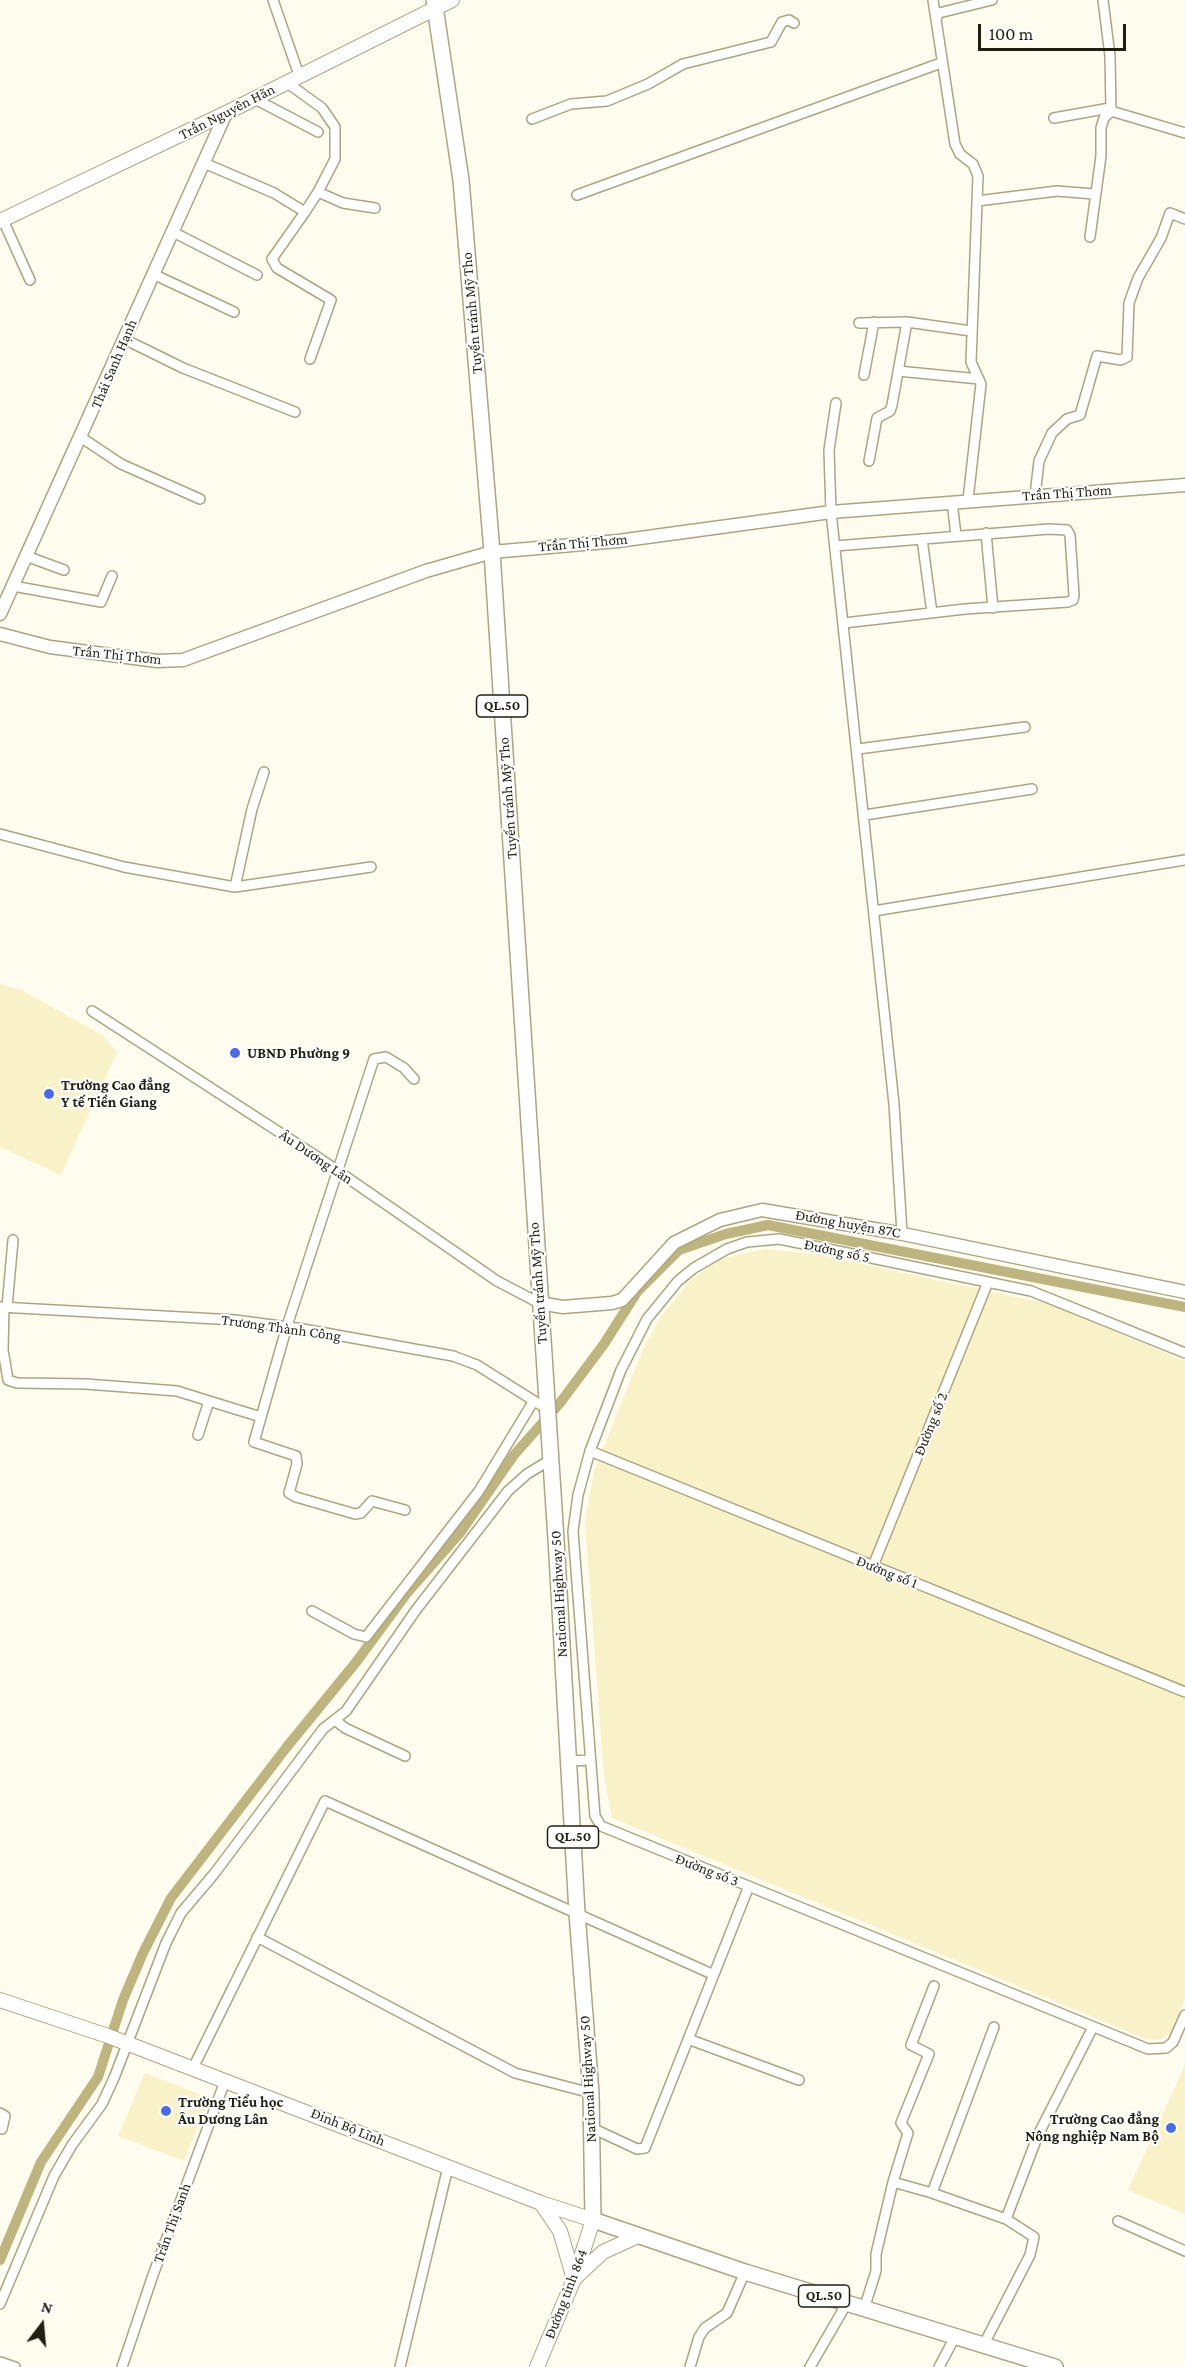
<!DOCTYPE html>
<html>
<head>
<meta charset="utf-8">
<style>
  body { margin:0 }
  #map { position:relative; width:1185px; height:2367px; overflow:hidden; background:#fefcee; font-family:"Crimson Pro",serif }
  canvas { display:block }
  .north { position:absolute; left:12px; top:2295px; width:60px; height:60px; -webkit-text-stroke:4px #fff; paint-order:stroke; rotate:16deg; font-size:16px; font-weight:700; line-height:24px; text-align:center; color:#211f12 }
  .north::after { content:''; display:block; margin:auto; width:21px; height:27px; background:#211f12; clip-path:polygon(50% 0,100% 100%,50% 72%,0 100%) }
  .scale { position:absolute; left:978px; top:24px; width:148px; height:27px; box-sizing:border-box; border:3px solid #211f12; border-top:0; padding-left:8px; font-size:18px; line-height:21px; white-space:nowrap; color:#211f12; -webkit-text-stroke:4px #fff; paint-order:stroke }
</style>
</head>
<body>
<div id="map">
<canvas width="1185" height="2367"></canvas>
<div class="north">N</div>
<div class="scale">100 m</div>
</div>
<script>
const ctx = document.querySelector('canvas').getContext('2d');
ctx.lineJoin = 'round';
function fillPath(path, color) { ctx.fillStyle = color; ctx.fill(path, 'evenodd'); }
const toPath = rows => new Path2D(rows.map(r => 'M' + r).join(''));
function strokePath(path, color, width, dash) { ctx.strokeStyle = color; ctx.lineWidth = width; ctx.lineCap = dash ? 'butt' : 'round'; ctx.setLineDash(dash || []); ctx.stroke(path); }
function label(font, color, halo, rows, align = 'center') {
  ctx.font = font + ' "Crimson Pro",serif'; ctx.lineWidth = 4.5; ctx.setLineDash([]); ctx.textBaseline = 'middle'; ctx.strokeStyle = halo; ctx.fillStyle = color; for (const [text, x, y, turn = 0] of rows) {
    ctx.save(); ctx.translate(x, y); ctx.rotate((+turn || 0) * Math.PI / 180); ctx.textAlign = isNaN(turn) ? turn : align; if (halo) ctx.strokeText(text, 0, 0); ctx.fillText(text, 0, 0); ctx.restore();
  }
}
fillPath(toPath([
  [0,984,23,991,102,1035,117,1052,61,1175,0,1147],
  [765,1249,820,1255,1049,1304,1185,1361,1185,1999,1170,2033,1160,2040,1146,2039,612,1818,604,1776,585,1522,594,1471,644,1347,661,1317,692,1279,721,1259],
  [1185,2065,1185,2214,1128,2190],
  [145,2073,209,2098,184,2161,118,2136]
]), '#f9f1c7');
strokePath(toPath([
  [0,2260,41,2162,98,2077,123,2000,143,1953,171,1898,286,1748,357,1661,407,1593,460,1533,514,1455,560,1403,604,1344,637,1292,679,1250,726,1234,768,1225,1185,1307]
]), '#beb47f', 10);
const minor = toPath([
  [273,0,299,75],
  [933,0,955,144,960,154,973,164,978,176,971,362,981,384,968,500],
  [1103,0,1110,56,1111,111,1185,133],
  [937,17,939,13,992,0],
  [286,82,322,108,335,127,335,159,318,192],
  [255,99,318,132],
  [1054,118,1110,108],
  [532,119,571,104,607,101,648,84,683,64,771,42,782,22,789,20,794,23],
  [204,163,274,193,305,212,272,259,277,268,331,300,310,359],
  [577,195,941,63],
  [977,201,1057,191,1094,194],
  [305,212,318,192,343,203,375,208],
  [3,220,30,280],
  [173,232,257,275],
  [1090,237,1101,156,1101,128,1104,118,1111,111],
  [153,274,234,312],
  [859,323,907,322,971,331],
  [124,339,183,368,295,412],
  [898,371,979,379],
  [864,375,874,322],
  [836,403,829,450,831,512,894,1104,902,1233],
  [82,438,121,464,200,499],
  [869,461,877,418,890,411,892,405,907,322],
  [1035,496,1039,461,1052,433,1067,419,1080,415,1097,356,1121,360,1127,357,1129,303,1138,278,1161,238,1170,213,1185,219],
  [952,502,956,535],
  [986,533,993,608],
  [922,539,932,613],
  [835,546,1049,529,1067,530,1070,535,1074,595,1073,600,1068,602,965,609,844,623],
  [26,556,64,570],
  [13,586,101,602,112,576],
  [858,749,1025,727],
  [865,815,1032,789],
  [0,834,124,867,235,887,371,867],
  [235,887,252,809,264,772],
  [874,911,1185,860],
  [92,1011,316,1156,497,1281,539,1303],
  [0,1307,235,1320,303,1329,453,1356,477,1365,547,1409],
  [4,1307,3,1350,8,1380,17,1383,86,1384,177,1391,209,1401,198,1435],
  [7,1307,13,1240],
  [1185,1353,1031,1291,799,1243,779,1239,747,1242,727,1249,694,1268,678,1281,647,1319,621,1370,590,1451,578,1495,573,1531,595,1816,601,1826,1148,2049,1166,2048,1173,2042,1185,2015],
  [209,1401,261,1417],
  [590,1451,1185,1692],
  [405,1510,372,1501,361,1513,355,1514,296,1497,289,1493,297,1464,296,1456,254,1442,287,1326,374,1059,386,1057,404,1068,414,1079],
  [873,1566,988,1282],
  [312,1611,354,1634,366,1637,479,1491,533,1402],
  [335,1720,345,1728,405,1756],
  [568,1761,591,1760],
  [257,1937,515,2073,591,2093],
  [688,2039,799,2080],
  [193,2068,325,1801,712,1974],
  [0,2113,5,2116,2,2129],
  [592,2128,637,2149,645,2148,749,1886],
  [893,2182,908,2133,901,2123,929,2054,911,2045,934,1986],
  [932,2193,994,2027],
  [1006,2219,1038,2135,1093,2027],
  [1118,2221,1185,2251],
  [0,2304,54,2176,72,2145,102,2104,114,2078,166,1943,181,1913,214,1874,323,1729,346,1711,416,1610,508,1491,527,1474,550,1460],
  [864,2309,876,2271,876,2254,893,2182,932,2193,1006,2219,1034,2237,1030,2255,984,2344],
  [0,2362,15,2367],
  [122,2367,153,2275,225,2081],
  [400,2367,448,2167],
  [690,2367,699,2337,705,2328,727,2313,745,2272],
  [810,2367,847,2303],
  [939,2367,956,2335]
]);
const tertiary = toPath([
  [0,614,226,113],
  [0,634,50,647,157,661,183,660,426,571,492,552,618,541,831,512,1185,485],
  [539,1303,563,1307,612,1303,622,1300,674,1243,720,1220,762,1210,898,1233,1185,1292]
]);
const secondary = toPath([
  [0,221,226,113,452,0],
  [0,2000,108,2036,541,2203,593,2220,574,2279,537,2367],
  [541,2203,560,2231,574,2279,603,2252,638,2236]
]);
const trunk = toPath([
  [434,0,461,180,492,552,557,1555,577,1913,591,2093,593,2220,745,2272,1055,2367]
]);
strokePath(minor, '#aba584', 12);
strokePath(tertiary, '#aba584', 15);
strokePath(secondary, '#aba584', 16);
strokePath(trunk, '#aba584', 18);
strokePath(minor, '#fff', 9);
strokePath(tertiary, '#fff', 12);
strokePath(secondary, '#fff', 14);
strokePath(trunk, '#fff', 15);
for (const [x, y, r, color] of [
  [235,1053,6,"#4d6be0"],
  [49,1094,6,"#4d6be0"],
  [166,2111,6,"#4d6be0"],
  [1171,2128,6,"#4d6be0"]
]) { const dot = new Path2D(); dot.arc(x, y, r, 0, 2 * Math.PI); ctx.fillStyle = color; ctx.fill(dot); strokePath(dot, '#fff', 2); }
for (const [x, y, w] of [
  [502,706,51],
  [573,1837,51],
  [824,2296,51]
]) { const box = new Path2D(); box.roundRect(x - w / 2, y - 11, w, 22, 4.5); ctx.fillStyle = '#fff'; ctx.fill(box); strokePath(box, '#211f12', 1.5); }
label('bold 14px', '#211f12', null, [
  ["QL.50",502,706],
  ["QL.50",573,1837],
  ["QL.50",824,2296]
]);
label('15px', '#211f12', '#fff', [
  ["Trần Nguyên Hãn",227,112,-27],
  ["Tuyến tránh Mỹ Tho",472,313,-95],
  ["Thái Sanh Hạnh",114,364,-67],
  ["Trần Thị Thơm",1067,493,-4],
  ["Trần Thị Thơm",583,543,-5],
  ["Trần Thị Thơm",117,655,6],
  ["Tuyến tránh Mỹ Tho",508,798,-94],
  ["Âu Dương Lân",316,1157,34],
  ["Đường huyện 87C",848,1224,10],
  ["Đường số 5",837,1251,12],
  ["Tuyến tránh Mỹ Tho",538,1283,-94],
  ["Trương Thành Công",281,1328,8],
  ["Đường số 2",931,1424,-68],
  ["Đường số 1",887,1572,22],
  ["National Highway 50",559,1594,-93],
  ["Đường số 3",707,1870,21],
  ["National Highway 50",588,2079,-93],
  ["Đinh Bộ Lĩnh",348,2127,22],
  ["Trần Thị Sanh",172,2223,-70],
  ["Đường tỉnh 864",566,2294,-69]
]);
label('bold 15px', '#211f12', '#fff', [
  ["UBND Phường 9",247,1053],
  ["Trường Cao đẳng",61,1085],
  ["Y tế Tiền Giang",61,1102],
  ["Trường Tiểu học",178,2102],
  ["Âu Dương Lân",178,2119],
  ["Trường Cao đẳng",1159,2119,"right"],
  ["Nông nghiệp Nam Bộ",1159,2136,"right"]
], 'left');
</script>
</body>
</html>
